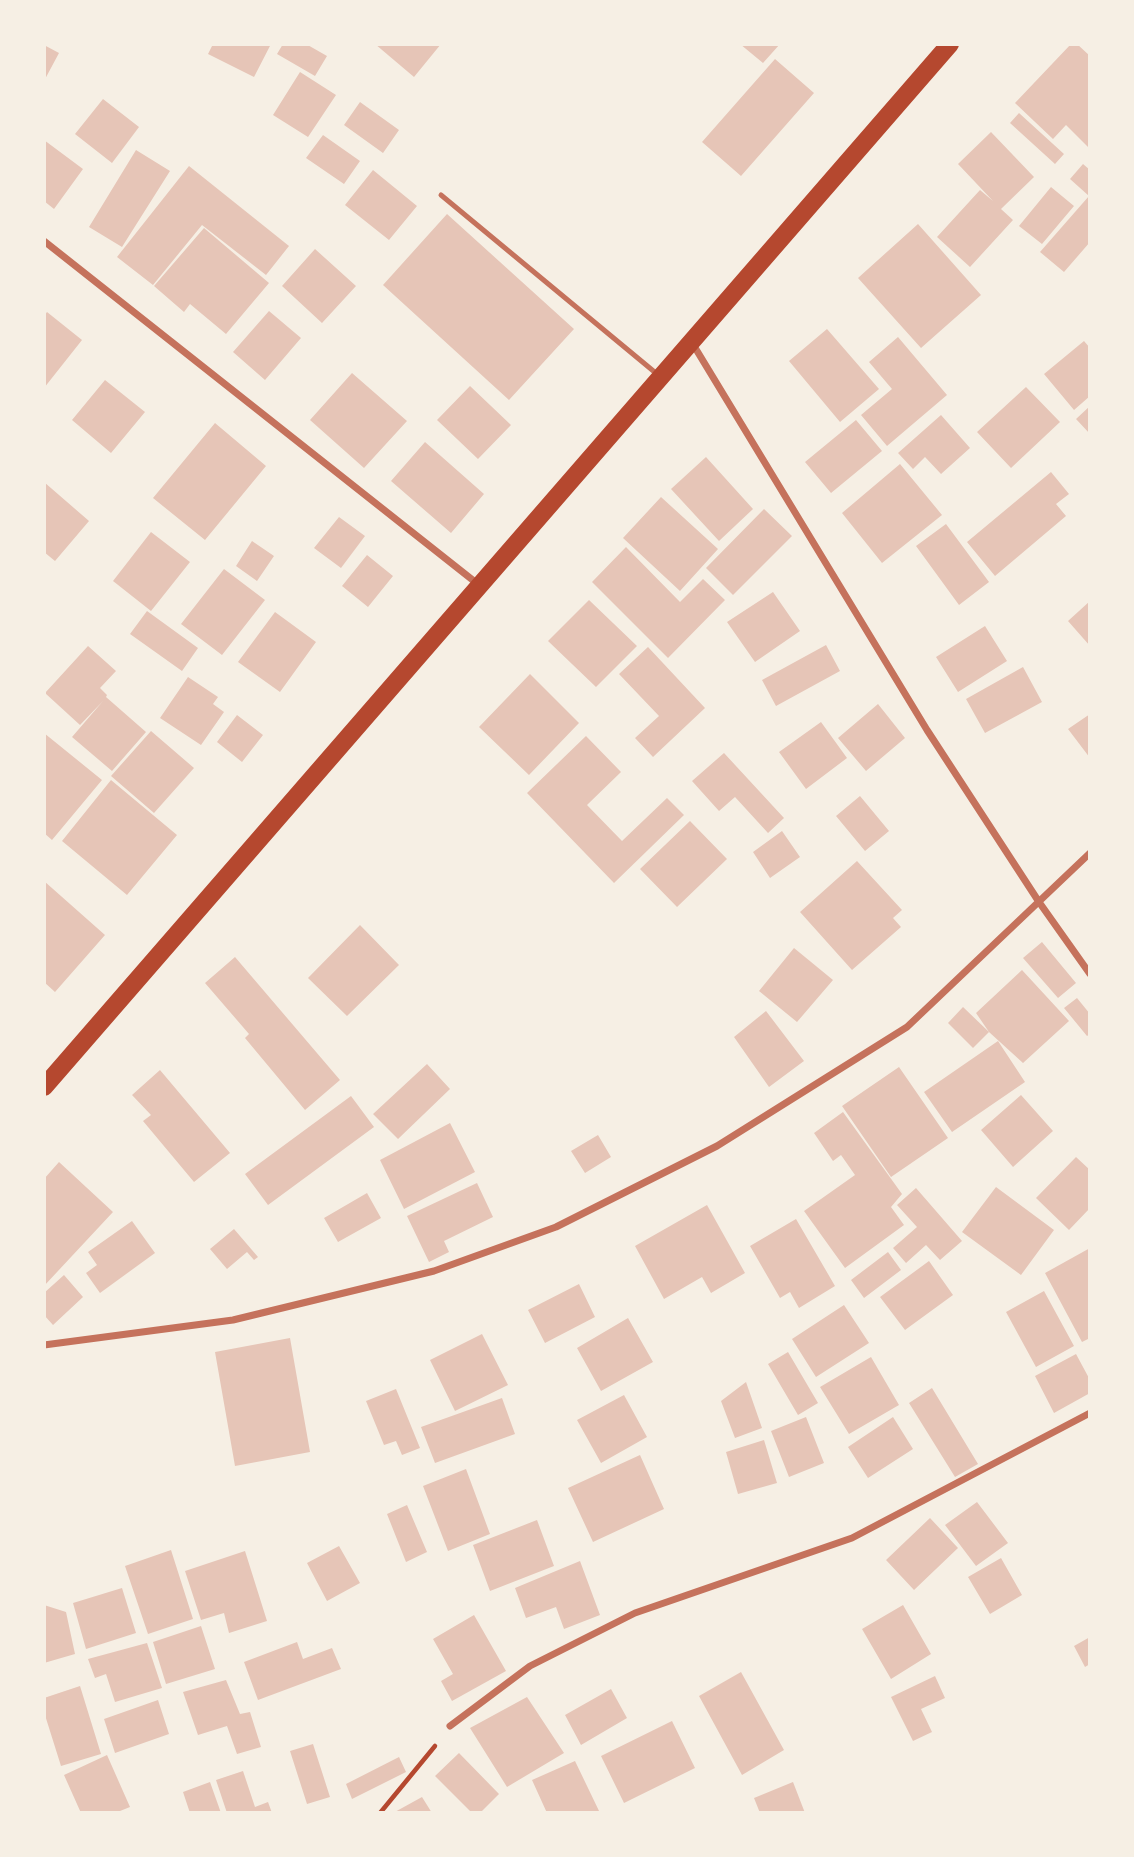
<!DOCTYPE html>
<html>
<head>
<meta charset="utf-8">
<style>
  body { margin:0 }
  #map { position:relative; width:1134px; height:1857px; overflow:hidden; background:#f6efe4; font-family:Arial,sans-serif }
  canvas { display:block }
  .frame { position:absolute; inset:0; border:46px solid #f6efe4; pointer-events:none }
</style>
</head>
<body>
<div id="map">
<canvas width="1134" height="1857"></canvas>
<div class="frame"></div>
</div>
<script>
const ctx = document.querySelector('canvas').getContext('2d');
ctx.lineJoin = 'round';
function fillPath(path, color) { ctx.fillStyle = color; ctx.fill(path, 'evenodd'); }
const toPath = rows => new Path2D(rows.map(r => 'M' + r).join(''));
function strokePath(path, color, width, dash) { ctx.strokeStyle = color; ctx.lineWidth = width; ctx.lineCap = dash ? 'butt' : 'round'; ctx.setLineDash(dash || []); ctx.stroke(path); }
fillPath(toPath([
  [213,44,271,44,254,77,208,54],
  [283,44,306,44,327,56,315,76,277,54],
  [375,44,441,44,414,77],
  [740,44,780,44,763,63],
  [1071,44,1077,44,1090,56,1090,149,1066,125,1053,139,1015,103],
  [44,45,59,53,44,81],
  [775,59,814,93,741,176,702,142],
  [300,72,336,95,308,137,273,115],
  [103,99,139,127,112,163,75,134],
  [360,102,399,130,383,153,344,125],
  [1019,113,1064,154,1055,164,1010,123],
  [991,132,1034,177,1001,209,1013,220,970,267,937,237,980,190,993,201,958,164],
  [323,135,360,161,344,184,306,158],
  [44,140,83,169,54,209,44,201],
  [136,150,170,171,122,247,89,227],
  [1083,164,1090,170,1090,242,1064,272,1040,252,1089,196,1070,179],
  [189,166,289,246,266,275,202,225,153,285,117,257],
  [373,170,417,206,389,240,345,205],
  [1051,187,1074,206,1042,244,1019,226],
  [447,214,574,329,509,400,383,285],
  [918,224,981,295,921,348,858,278],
  [204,228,269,283,226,334,190,304,184,312,154,286],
  [315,249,356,286,322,323,282,286],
  [269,311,301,338,265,380,233,352],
  [47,312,82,340,44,388,44,316],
  [827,329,879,389,840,422,789,361],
  [898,337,947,395,887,446,861,415,892,389,869,362],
  [1084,341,1090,348,1090,396,1074,410,1044,374],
  [352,373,407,421,364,468,310,420],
  [105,380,145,412,111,453,72,420],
  [470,386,511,425,478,459,437,420],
  [1026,387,1060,422,1011,468,977,432],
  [1090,406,1090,434,1076,419],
  [941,415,970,448,941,474,925,457,913,469,898,453],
  [856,420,882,451,831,493,805,462],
  [215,423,266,466,205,540,153,498],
  [425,442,484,494,451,533,391,481],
  [706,457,753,509,719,541,671,489],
  [900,464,942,515,882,563,842,513],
  [1051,472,1069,494,1056,504,1066,516,995,576,967,542],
  [44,482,89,521,55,561,44,552],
  [661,497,718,549,680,591,623,538],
  [764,509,792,536,733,595,706,568],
  [339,517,365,536,341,568,314,548],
  [946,524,989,582,959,605,916,546],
  [151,532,190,562,151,611,113,581],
  [252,541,274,556,257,581,236,566],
  [626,547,680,602,703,579,725,600,668,658,592,582],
  [367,555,393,576,368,607,342,586],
  [224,569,265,600,222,655,181,624],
  [773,592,800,631,755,662,727,622],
  [589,600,637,646,596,687,548,641],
  [1090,601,1090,646,1068,621],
  [147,611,198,648,182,671,130,634],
  [275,612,316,642,280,692,238,662],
  [985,626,1007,661,958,692,936,657],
  [826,645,840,671,776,706,762,680],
  [88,646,116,671,100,688,107,695,106,697,146,732,112,771,72,737,103,701,80,725,45,693],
  [648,647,705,708,653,757,635,738,659,716,619,674],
  [1023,667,1042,702,985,733,966,699],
  [530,674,579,723,529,775,479,727],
  [188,677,218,697,213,704,224,712,201,745,160,718],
  [878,704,905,738,866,771,838,738],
  [1090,714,1090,758,1068,729],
  [237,715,263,735,242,762,217,742],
  [821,722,847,758,806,789,779,752],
  [151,731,194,768,154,813,111,776],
  [44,733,102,780,52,840,44,833],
  [586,736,621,772,587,805,622,841,667,798,684,815,614,883,527,793],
  [724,753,784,818,768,833,735,797,719,811,692,781],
  [111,780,177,835,127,895,62,841],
  [860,796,889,831,865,851,836,816],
  [690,821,727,859,677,907,640,869],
  [782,831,800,857,770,878,753,852],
  [857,861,902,910,893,918,901,927,852,970,800,912],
  [44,881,105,935,55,992,44,982],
  [360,925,399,965,347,1016,308,978],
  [1042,942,1076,983,1058,998,1023,958],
  [794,948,833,980,797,1022,759,991],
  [235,957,340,1080,305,1110,245,1038,249,1034,205,983],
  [1022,970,1069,1021,1023,1063,989,1032,976,1013],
  [1077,998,1090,1014,1090,1034,1087,1036,1064,1008],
  [963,1007,989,1032,973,1048,948,1023],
  [766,1011,804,1061,769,1087,734,1037],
  [998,1041,1025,1082,952,1132,924,1092],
  [427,1064,450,1089,398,1139,373,1114],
  [899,1067,948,1138,891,1177,842,1106],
  [160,1070,230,1153,194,1182,143,1121,151,1115,132,1095],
  [1021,1095,1053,1131,1013,1167,981,1130],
  [351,1096,374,1127,268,1205,245,1174],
  [843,1112,902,1194,891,1207,904,1225,845,1268,804,1211,855,1175,841,1155,833,1161,814,1133],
  [450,1123,475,1172,404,1209,380,1160],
  [598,1135,611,1157,585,1173,571,1151],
  [1076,1157,1090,1170,1090,1208,1069,1230,1036,1198],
  [59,1162,113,1212,44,1286,44,1179],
  [477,1183,493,1217,444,1241,449,1252,429,1262,407,1216],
  [996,1187,1054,1230,1021,1275,962,1232],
  [916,1188,962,1241,940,1260,926,1245,906,1263,893,1248,917,1227,897,1205],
  [367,1193,381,1218,338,1242,324,1218],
  [707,1205,745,1273,711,1293,702,1277,664,1299,635,1246],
  [796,1219,835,1286,799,1308,790,1292,780,1298,750,1246],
  [132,1221,155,1253,100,1293,86,1273,97,1265,88,1252],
  [234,1229,258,1257,254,1260,247,1252,227,1269,210,1249],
  [1090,1248,1090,1338,1082,1342,1045,1273],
  [888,1252,901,1270,864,1298,851,1280],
  [929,1261,953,1295,905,1330,880,1297],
  [64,1275,83,1297,53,1325,44,1315,44,1293],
  [579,1284,595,1317,545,1343,528,1310],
  [1044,1291,1074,1346,1036,1367,1006,1312],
  [844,1305,869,1343,816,1377,792,1339],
  [628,1318,653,1362,601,1391,577,1348],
  [482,1334,508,1385,455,1411,430,1360],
  [290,1338,310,1452,235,1466,215,1352],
  [788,1352,818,1403,798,1415,768,1364],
  [1076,1354,1090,1380,1090,1393,1054,1413,1035,1376],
  [871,1357,899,1405,849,1434,820,1387],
  [746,1382,762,1428,735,1438,721,1401],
  [932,1388,978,1464,955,1477,909,1403],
  [396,1389,420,1448,402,1455,396,1441,384,1445,366,1401],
  [624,1395,647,1437,601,1463,577,1420],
  [502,1398,515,1434,435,1463,421,1427],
  [806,1417,824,1463,789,1477,771,1431],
  [893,1417,913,1449,868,1478,848,1447],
  [764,1440,777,1483,738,1494,726,1452],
  [640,1455,664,1509,593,1542,568,1488],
  [466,1469,490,1534,448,1551,423,1486],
  [977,1502,1008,1543,976,1566,945,1525],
  [407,1505,427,1552,406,1562,387,1514],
  [930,1518,958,1548,914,1590,886,1560],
  [537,1520,554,1566,490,1591,473,1545],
  [339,1546,360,1583,327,1601,307,1563],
  [171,1550,193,1619,148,1634,125,1566],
  [245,1551,267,1621,229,1633,224,1613,201,1620,185,1571],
  [1001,1558,1022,1595,990,1614,968,1577],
  [580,1561,600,1615,564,1629,556,1607,526,1618,515,1588],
  [122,1588,136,1633,86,1649,73,1603],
  [44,1605,66,1612,75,1654,44,1663],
  [903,1605,931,1654,891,1679,862,1629],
  [474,1615,506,1671,452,1701,441,1681,453,1674,433,1639],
  [201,1626,215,1669,166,1684,153,1642],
  [1090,1637,1090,1664,1085,1667,1074,1646],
  [297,1642,303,1659,332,1648,341,1669,258,1700,244,1662],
  [147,1643,162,1688,115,1702,106,1674,95,1678,88,1659],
  [741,1672,784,1750,742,1775,699,1696],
  [935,1676,945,1698,921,1709,932,1732,913,1741,891,1697],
  [226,1680,240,1714,250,1712,261,1747,237,1754,227,1726,198,1735,183,1692],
  [80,1686,101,1754,61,1766,44,1712,44,1698],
  [611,1689,627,1718,581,1745,565,1715],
  [527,1697,564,1753,507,1787,470,1728],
  [158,1700,169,1734,115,1753,104,1719],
  [672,1721,695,1768,624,1803,601,1756],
  [313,1744,330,1797,307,1804,290,1751],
  [459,1753,499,1794,480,1813,472,1813,435,1776],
  [107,1755,130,1807,115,1813,81,1813,64,1775],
  [399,1757,406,1772,352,1799,346,1784],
  [575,1761,600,1813,547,1813,532,1780],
  [243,1771,255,1807,268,1802,272,1813,227,1813,216,1780],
  [210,1782,221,1813,190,1813,183,1792],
  [793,1782,805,1813,760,1813,754,1798],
  [422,1797,432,1813,393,1813]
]), '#e6c5b7');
strokePath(toPath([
  [380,1813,435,1746]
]), '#b5482f', 4.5);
strokePath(toPath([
  [441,195,657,374]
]), '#c5725c', 5);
strokePath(toPath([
  [44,241,479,585],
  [691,341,927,730,1039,902,1090,974],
  [44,1345,233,1320,434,1271,556,1227,717,1146,907,1027,1090,853],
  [450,1726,530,1666,635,1613,852,1538,1090,1413]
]), '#c5725c', 7);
strokePath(toPath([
  [44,1087,950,44]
]), '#b5482f', 18);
</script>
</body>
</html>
